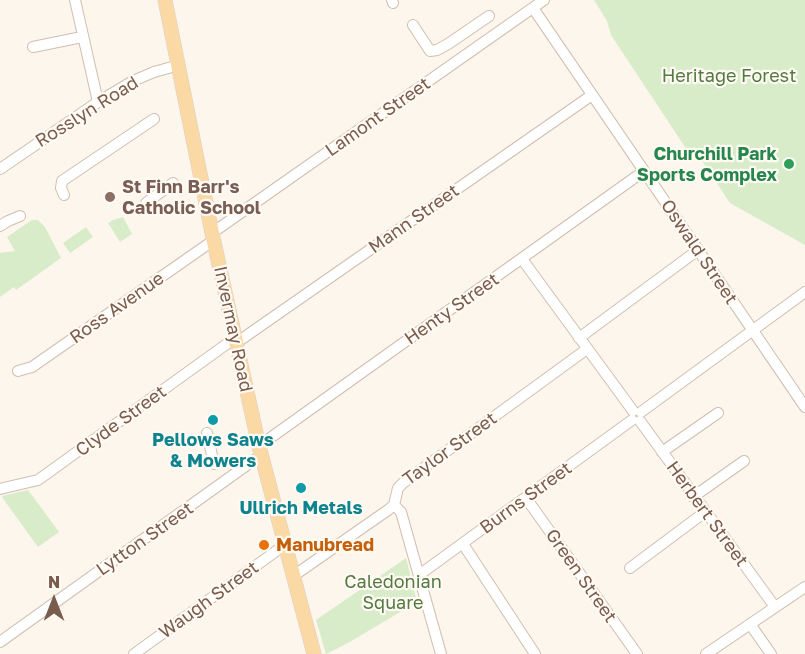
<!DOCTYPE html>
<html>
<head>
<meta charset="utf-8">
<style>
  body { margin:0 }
  #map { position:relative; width:805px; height:654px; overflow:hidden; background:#fdf6ec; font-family:"Golos Text",sans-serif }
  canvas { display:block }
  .north { position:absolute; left:24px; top:570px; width:60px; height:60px; -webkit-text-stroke:4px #fffaf3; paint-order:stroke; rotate:0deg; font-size:16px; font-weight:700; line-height:24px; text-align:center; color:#7a5c4d }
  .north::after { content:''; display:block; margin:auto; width:21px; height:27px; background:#7a5c4d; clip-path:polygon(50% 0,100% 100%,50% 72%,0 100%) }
</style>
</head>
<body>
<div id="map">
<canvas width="805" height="654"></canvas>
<div class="north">N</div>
</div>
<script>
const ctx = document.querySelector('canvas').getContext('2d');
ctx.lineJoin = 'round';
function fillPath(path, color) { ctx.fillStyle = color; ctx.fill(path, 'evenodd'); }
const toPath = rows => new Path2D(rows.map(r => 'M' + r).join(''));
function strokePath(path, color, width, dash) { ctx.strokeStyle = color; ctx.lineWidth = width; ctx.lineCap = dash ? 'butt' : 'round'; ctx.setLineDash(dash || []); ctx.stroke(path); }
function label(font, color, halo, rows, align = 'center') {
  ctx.font = font + ' "Golos Text",sans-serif'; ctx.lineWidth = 4.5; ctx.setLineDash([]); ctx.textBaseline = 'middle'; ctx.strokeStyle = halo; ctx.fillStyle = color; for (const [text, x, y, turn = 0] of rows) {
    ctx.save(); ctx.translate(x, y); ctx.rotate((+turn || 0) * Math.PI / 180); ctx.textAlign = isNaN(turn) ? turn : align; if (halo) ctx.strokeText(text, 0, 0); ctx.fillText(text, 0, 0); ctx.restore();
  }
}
fillPath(toPath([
  [594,0,805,0,805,245,730,203,695,150,689,153,611,35,607,21],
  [123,217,132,234,120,242,108,223,113,220],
  [32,220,38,220,45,227,61,258,16,290,14,287,0,297,0,253,15,251,7,237],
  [86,227,93,237,70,253,63,243],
  [28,490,59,532,38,547,4,500,2,496],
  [406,558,417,602,348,643,326,654,316,620]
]), '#d8ecc9');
const minor = toPath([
  [75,0,98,102],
  [392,0,393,3],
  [533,8,805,407],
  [413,25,430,51,437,50,448,44,489,16],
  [33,47,82,37],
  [0,169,98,102,133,81,154,72,179,65],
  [64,195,61,188,62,181,154,119],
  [146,203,173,183,174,185],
  [0,226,8,221,20,216],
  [212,233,544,0],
  [522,259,633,411],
  [579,338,698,250],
  [236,343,592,95],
  [18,371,32,367,214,240],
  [641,412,805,292],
  [640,421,775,607],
  [207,433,214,464],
  [259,446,644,171],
  [662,452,718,413],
  [0,489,38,480,235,338],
  [693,497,744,461],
  [526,498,637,654],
  [394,505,401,512,441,654],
  [463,544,535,654],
  [630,568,705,512],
  [292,574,299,572,388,510,394,505,398,488,403,483,587,349],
  [419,575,632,420],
  [750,624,771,654],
  [0,642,254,460,261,458],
  [134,654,279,549,285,547],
  [706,654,805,587]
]);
const major = toPath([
  [165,0,212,233,259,446,314,654]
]);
strokePath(minor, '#d1beb0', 12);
strokePath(major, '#dad1cd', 15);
strokePath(minor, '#fff', 10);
strokePath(major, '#fbd9a5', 14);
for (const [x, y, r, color] of [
  [789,164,6,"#2e9e5b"],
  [110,197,6,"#8d6e63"],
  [213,420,6,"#0f9aa8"],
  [301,488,6,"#0f9aa8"],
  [264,545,6,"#e8710a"]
]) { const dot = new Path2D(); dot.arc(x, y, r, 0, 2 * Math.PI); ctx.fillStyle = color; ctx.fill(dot); strokePath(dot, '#fffaf3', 2); }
label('18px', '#537a41', '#fffaf3', [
  ["Heritage Forest",729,76],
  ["Caledonian",393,582],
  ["Square",393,603]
]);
label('18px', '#7a5c4d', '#fffaf3', [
  ["Rosslyn Road",87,112,-32],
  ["Lamont Street",378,117,-35],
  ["Mann Street",414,219,-35],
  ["Oswald Street",699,252,56],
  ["Ross Avenue",117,308,-35],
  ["Henty Street",452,309,-35],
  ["Invermay Road",233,329,78],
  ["Clyde Street",121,421,-36],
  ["Taylor Street",450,449,-36],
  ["Burns Street",526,498,-36],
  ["Herbert Street",707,514,54],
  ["Lytton Street",145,539,-35],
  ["Green Street",581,576,55],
  ["Waugh Street",209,600,-36]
]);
label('bold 18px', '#27864d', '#fffaf3', [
  ["Churchill Park",777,154],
  ["Sports Complex",777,175]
], 'right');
label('bold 18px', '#785e54', '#fffaf3', [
  ["St Finn Barr's",122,187],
  ["Catholic School",122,208]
], 'left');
label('bold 18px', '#0d838f', '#fffaf3', [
  ["Pellows Saws",213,440],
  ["& Mowers",213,461],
  ["Ullrich Metals",301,508]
]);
label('bold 18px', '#c56008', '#fffaf3', [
  ["Manubread",276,545]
], 'left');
</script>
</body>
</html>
